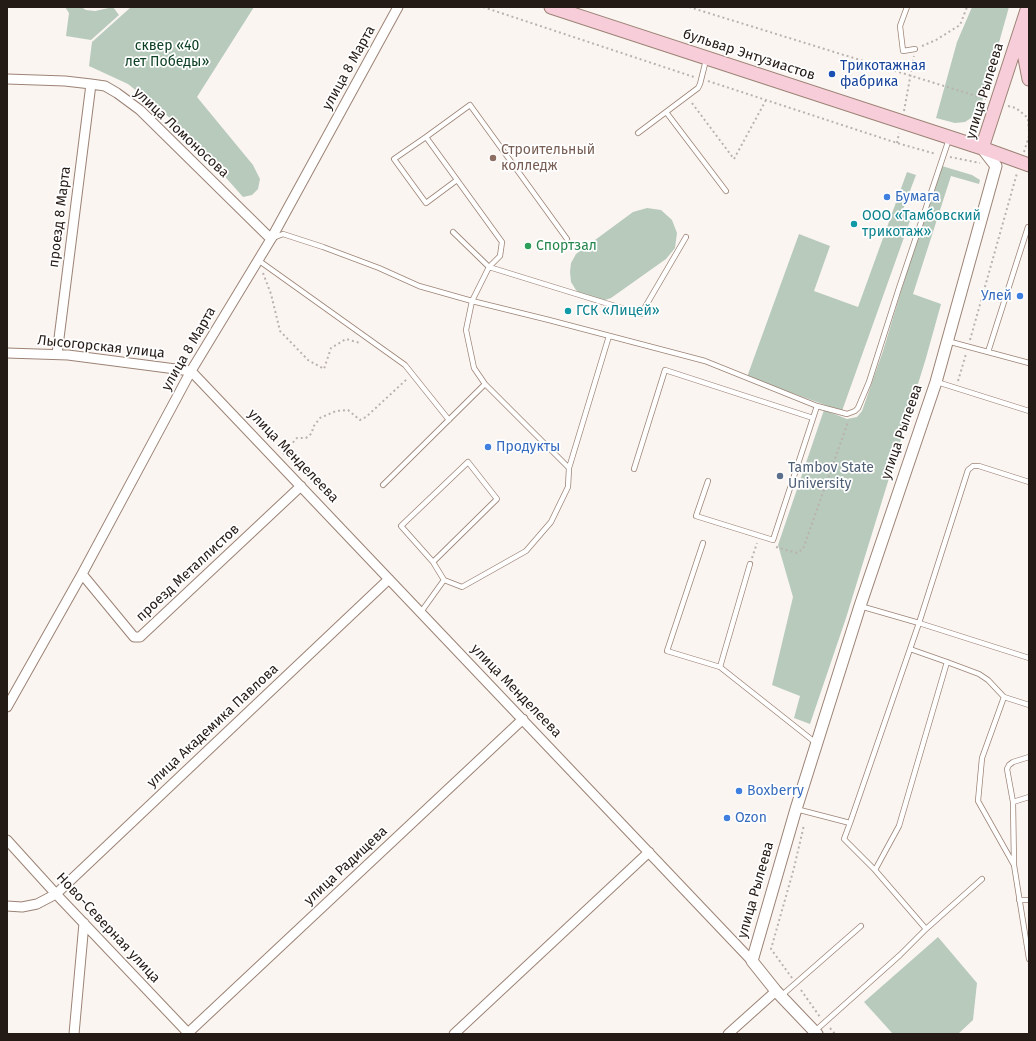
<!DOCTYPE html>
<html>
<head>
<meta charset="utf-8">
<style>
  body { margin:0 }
  #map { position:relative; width:1036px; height:1041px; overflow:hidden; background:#fbf5f2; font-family:"Fira Sans",sans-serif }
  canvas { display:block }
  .frame { position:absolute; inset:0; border:8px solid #251b16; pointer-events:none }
</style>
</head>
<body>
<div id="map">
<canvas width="1036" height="1041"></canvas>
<div class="frame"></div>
</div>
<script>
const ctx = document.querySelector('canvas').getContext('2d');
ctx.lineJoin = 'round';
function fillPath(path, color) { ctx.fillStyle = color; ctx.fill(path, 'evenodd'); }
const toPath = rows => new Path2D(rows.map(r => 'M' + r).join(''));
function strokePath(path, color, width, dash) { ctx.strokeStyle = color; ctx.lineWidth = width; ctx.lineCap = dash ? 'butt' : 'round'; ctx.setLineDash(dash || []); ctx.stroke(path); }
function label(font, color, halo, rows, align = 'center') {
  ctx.font = font + ' "Fira Sans",sans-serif'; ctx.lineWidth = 3.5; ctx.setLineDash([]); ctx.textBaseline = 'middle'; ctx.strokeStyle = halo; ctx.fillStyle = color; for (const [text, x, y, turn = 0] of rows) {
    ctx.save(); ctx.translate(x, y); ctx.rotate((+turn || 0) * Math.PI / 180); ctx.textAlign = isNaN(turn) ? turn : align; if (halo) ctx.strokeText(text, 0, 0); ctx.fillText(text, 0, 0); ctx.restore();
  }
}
fillPath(toPath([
  [65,7,81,7,86,10,95,11,113,7,119,15,91,40,66,36,69,13],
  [131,7,254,7,197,97,253,165,260,179,258,189,252,195,243,197,181,127,128,84,89,66,92,42],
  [972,7,1009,7,984,96,977,114,965,122,955,123,936,118,957,42],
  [942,166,972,175,980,180,979,184,951,176,913,294,941,304,926,358,846,618,810,724,794,718,800,696,772,685,793,597,778,545,824,410,847,419,857,417,862,411,883,351,908,268],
  [907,172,916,175,902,212,912,215,842,411,747,377,799,234,830,246,814,291,858,307],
  [647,208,661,210,672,220,677,233,675,248,666,259,611,298,602,301,583,297,576,290,571,282,570,272,571,263,576,254,633,212],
  [938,937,977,983,973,1020,958,1034,893,1034,864,1002]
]), '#b7cabc');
const service = toPath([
  [907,7,900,26,903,51,915,49],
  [666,112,726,191],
  [638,133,698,88,700,84,706,60],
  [426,137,394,159,426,203,457,180],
  [273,238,283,234,323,247,379,268,419,286,472,301,549,320,705,361,817,406,847,414,855,411,858,408,869,382,899,288,949,139],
  [567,239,470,105,426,137,502,242,500,256,489,267,641,314,686,237],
  [258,260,405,365,449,420],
  [947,341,988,352,1028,227],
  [988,352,1029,363],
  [937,382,1029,411],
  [569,468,609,336],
  [634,469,665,370,813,418],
  [708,481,696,516,773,540,817,406],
  [383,485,485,384],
  [703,543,667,651,720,667,816,743],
  [444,580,462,587,526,551,551,522,568,487,569,468,485,384,474,368,466,330,472,301,489,267,453,232],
  [860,606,919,623,968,470,973,466,979,466,1029,482],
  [421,612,444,580,433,562,401,526,468,462,497,499,433,562],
  [910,649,947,662,979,674,988,680,1004,697,1029,705],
  [720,667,750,564],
  [1004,697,982,758,978,801,1014,865],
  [1029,797,1013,802,1014,865,1029,959],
  [1013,802,1007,769,1009,765,1013,762,1029,757],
  [796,809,850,823,919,623,1029,658],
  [875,870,899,826,947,662],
  [1019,900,1029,900],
  [926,929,982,879],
  [781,996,861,926],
  [815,1031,900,955,926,929,875,870,844,839,850,823]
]);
const minor = toPath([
  [7,79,65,81,91,84,105,86,117,93,140,110,271,239],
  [7,353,68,355,191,371,752,961],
  [57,354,91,84],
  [82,574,134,637,140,637,301,486],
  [7,707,82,574,191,371,271,239,398,7],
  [7,840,56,894,189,1034],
  [7,906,22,907,37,904,56,894,389,579],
  [188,1033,523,719],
  [74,1034,84,923],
  [454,1034,649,852],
  [728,1034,776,991]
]);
const tertiary = toPath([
  [817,1034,776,991,752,961,796,809,860,606,936,382,996,166,982,148]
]);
const secondary = toPath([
  [551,7,982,148,1029,165],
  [1024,30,1024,53,1029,79],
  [982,148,1028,7]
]);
strokePath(service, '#9c8375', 6);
strokePath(minor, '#9c8375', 11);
strokePath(tertiary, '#9c8375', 13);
strokePath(secondary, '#9c8375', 15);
strokePath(toPath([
  [483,7,694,77],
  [689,7,986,99],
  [922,46,936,40,960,25,967,7],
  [708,81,897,143,936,154],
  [692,103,734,159,766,100],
  [1008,106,1016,108,1028,118,1029,132],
  [904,111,914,56],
  [897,143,899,133],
  [1024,152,1029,136],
  [950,157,980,163],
  [263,273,271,294,280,331,308,360,324,369,331,348,346,339,360,343],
  [970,340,1017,173],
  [958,381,966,354],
  [283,454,297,438,306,438,312,433,313,427,320,418,336,411,348,410,360,420,366,417,407,379],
  [776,547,797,553,803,549,848,422],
  [752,558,757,543],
  [792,978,771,949,794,868,804,825],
  [801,990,820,1017],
  [830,1028,835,1034]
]), '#bab2af', 2, [2, 3]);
strokePath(service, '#fff', 4.5);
strokePath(minor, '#fff', 9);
strokePath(tertiary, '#fff', 11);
strokePath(secondary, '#f7cdda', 13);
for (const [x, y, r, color] of [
  [832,74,4,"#1a4fb4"],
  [493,158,4,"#8d6e63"],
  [887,197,4,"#3f7fe0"],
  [854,224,4,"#0f9aa8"],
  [528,246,4,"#2e9e5b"],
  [1020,296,4,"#3f7fe0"],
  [568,311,4,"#0f9aa8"],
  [488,447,4,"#3f7fe0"],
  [780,476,4,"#5c6f8a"],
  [739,791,4,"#3f7fe0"],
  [727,818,4,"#3f7fe0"]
]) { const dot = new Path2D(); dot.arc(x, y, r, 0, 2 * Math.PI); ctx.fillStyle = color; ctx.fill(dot); strokePath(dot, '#fff', 1.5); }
label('14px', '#0d4024', '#fff', [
  ["cквер «40",167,46],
  ["лет Победы»",167,62]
]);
label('14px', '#251b16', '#fff', [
  ["бульвар Энтузиастов",749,55,18],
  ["улица 8 Марта",349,68,-61],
  ["улица Рылеева",985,91,-73],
  ["улица Ломоносова",181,133,43],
  ["проезд 8 Марта",60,217,-83],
  ["Лысогорская улица",101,347,6],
  ["улица 8 Марта",189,349,-60],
  ["улица Рылеева",902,432,-71],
  ["улица Менделеева",293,456,46],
  ["проезд Металлистов",188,573,-43],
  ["улица Менделеева",516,691,46],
  ["улица Академика Павлова",213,726,-43],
  ["улица Радищева",346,866,-43],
  ["улица Рылеева",756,890,-74],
  ["Ново-Северная улица",108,928,47]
]);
label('14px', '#164399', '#fff', [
  ["Трикотажная",840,66],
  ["фабрика",840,82]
], 'left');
label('14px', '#785e54', '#fff', [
  ["Строительный",501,150],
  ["колледж",501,166]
], 'left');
label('14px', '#366cbe', '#fff', [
  ["Бумага",895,197],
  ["Улей",1012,296,"right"],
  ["Продукты",496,447],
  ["Boxberry",747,791],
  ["Ozon",735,818]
], 'left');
label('14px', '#0d838f', '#fff', [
  ["ООО «Тамбовский",862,216],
  ["трикотаж»",862,232],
  ["ГСК «Лицей»",576,311]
], 'left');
label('14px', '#27864d', '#fff', [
  ["Спортзал",536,246]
], 'left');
label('14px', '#4e5e75', '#fff', [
  ["Tambov State",788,468],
  ["University",788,484]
], 'left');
</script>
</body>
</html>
